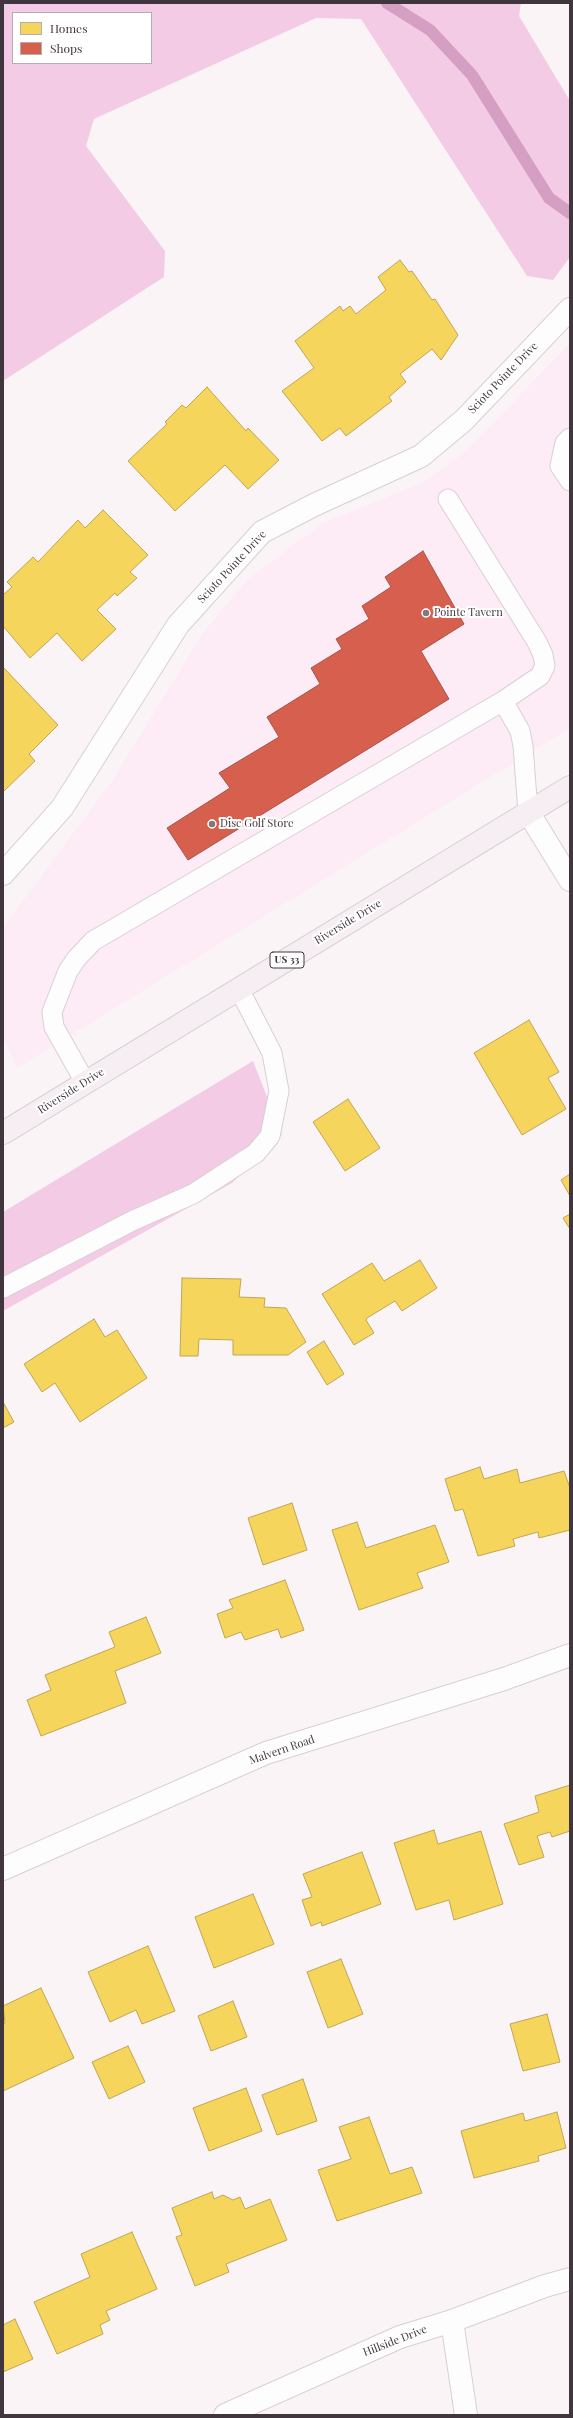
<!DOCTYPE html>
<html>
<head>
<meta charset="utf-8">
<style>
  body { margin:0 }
  #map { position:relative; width:573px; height:2418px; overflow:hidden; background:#faf4f7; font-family:"Playfair Display",serif }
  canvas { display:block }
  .frame { position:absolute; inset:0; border:4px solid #41363d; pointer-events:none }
  .legend { position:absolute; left:12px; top:12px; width:140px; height:52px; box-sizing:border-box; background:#fff; border:1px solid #b3afb1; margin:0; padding:5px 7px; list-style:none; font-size:12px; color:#41363d }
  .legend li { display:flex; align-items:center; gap:8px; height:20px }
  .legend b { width:20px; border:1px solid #b3afb1 }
</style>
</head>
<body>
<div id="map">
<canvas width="573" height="2418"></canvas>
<div class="frame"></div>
<ul class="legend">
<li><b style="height:11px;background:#f6d55c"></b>Homes</li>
<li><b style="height:11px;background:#d6604d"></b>Shops</li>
</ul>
</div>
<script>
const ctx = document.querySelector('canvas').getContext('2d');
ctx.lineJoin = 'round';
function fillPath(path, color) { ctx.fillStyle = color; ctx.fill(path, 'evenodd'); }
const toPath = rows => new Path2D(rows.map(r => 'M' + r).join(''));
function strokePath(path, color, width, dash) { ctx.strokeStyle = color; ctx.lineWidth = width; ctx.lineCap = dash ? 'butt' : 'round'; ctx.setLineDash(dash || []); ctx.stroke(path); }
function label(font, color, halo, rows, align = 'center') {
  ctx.font = font + ' "Playfair Display",serif'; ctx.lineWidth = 4; ctx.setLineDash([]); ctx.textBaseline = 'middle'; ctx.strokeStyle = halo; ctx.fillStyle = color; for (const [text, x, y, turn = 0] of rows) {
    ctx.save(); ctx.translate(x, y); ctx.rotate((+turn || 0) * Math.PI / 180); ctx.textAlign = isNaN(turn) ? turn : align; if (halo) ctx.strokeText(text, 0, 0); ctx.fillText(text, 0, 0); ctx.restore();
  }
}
fillPath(toPath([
  [570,343,570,728,17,1068,3,1037,3,928,112,781,203,633,247,580,321,524,422,483,465,452]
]), '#fdebf6');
fillPath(toPath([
  [3,3,521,3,519,16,570,101,570,257,553,280,527,276,361,19,316,18,94,119,86,146,165,251,164,277,3,381],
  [13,13,151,13,151,63,13,63],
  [253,1061,282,1135,232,1183,3,1311,3,1212]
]), '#f3cbe5');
const homes = toPath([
  [400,260,409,272,412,271,432,300,435,299,458,335,441,360,432,349,400,374,406,382,389,397,392,401,346,436,340,428,322,441,282,391,314,368,295,341,340,306,343,311,350,306,356,314,386,290,378,277,400,260],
  [207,387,246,431,248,428,279,460,248,489,225,465,175,511,128,461,167,424,165,422,182,405,186,408,207,387],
  [103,510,148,555,130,572,137,578,117,596,115,593,97,610,116,629,82,661,57,633,30,658,3,626,3,595,12,587,7,582,33,557,38,562,78,520,85,528,103,510],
  [3,667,58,725,29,754,35,761,3,792,3,667],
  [529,1020,559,1072,548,1078,566,1109,522,1135,474,1053,529,1020],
  [348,1099,380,1148,345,1171,313,1122,348,1099],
  [570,1174,570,1196,561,1180,570,1174],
  [570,1214,570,1229,563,1218,570,1214],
  [420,1260,437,1288,402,1311,395,1301,367,1318,366,1320,374,1333,354,1345,322,1294,372,1263,384,1281,420,1260],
  [182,1278,241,1279,239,1297,265,1298,264,1307,286,1308,306,1342,288,1355,233,1355,233,1340,199,1339,198,1356,180,1356,182,1278],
  [94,1319,105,1337,117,1330,147,1378,80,1422,55,1383,42,1392,24,1364,94,1319],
  [324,1341,344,1374,327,1385,307,1352,324,1341],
  [3,1402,14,1422,3,1428,3,1402],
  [480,1467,484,1479,517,1469,520,1483,564,1471,570,1488,570,1530,539,1538,538,1532,513,1539,515,1546,478,1556,463,1509,455,1511,445,1479,480,1467],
  [292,1503,307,1550,263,1565,248,1518,292,1503],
  [357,1522,366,1548,435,1525,449,1562,417,1573,423,1588,359,1610,332,1530,357,1522],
  [285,1580,304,1630,281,1638,278,1629,245,1640,241,1632,225,1638,217,1614,233,1608,229,1600,285,1580],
  [146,1617,161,1653,115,1671,126,1703,41,1736,27,1700,51,1690,45,1675,115,1647,109,1632,146,1617],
  [570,1785,570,1831,552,1837,550,1832,537,1836,544,1857,519,1865,504,1824,539,1812,535,1796,570,1785],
  [434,1830,438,1844,481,1831,503,1904,454,1920,449,1900,416,1910,394,1843,434,1830],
  [362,1852,381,1904,322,1926,321,1922,311,1926,302,1900,312,1897,303,1874,362,1852],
  [253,1894,274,1944,214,1968,195,1917,253,1894],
  [148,1946,175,2011,142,2024,136,2010,110,2022,88,1972,148,1946],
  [341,1959,363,2014,328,2028,307,1972,341,1959],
  [41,1988,74,2058,3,2091,3,2024,5,2023,3,2006,41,1988],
  [233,2001,247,2037,211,2051,198,2016,233,2001],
  [547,2014,560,2062,523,2071,510,2024,547,2014],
  [128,2046,145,2082,109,2099,92,2062,128,2046],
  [303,2079,317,2121,277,2135,262,2095,303,2079],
  [246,2088,262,2131,209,2151,193,2108,246,2088],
  [557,2112,566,2148,538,2156,539,2161,474,2178,461,2131,523,2113,525,2121,557,2112],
  [369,2117,390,2174,412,2167,422,2193,337,2221,318,2170,351,2159,339,2127,369,2117],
  [212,2192,214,2199,223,2195,233,2200,240,2197,245,2209,270,2199,287,2240,226,2264,229,2272,195,2286,176,2237,182,2235,172,2208,212,2192],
  [132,2232,157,2289,106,2311,110,2320,100,2325,103,2334,57,2354,34,2302,90,2277,81,2254,132,2232],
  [15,2319,33,2359,3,2372,3,2325,15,2319]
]);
fillPath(homes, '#f6d55c');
strokePath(homes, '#c0a553', 1);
const shops = toPath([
  [423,551,464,624,421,651,449,699,188,860,167,828,230,788,219,773,279,737,267,717,320,684,311,668,342,649,336,639,369,619,362,606,391,587,385,577,423,551]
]);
fillPath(shops, '#d6604d');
strokePath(shops, '#a95348', 1);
strokePath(toPath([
  [387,3,430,30,472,75,549,198,570,213]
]), '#d59ec3', 12);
const service = toPath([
  [570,438,565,443,560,466,570,481],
  [448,499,537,642,543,655,545,666,540,676,503,701,520,731,523,746,528,812],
  [85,1082,54,1027,52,1012,68,971,77,958,93,941,503,701],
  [3,1288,132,1221,193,1194,256,1153,270,1136,279,1091,272,1053,239,989]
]);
const minor = toPath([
  [528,812,570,880],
  [3,874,62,808,178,625,262,532,314,505,421,456,464,420,570,309],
  [3,1869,266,1753,504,1679,570,1655],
  [452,2321,466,2415],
  [225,2415,400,2337,452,2321,545,2286,570,2279]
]);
const primary = toPath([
  [3,1133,570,787]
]);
strokePath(service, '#d8cfd4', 21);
strokePath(minor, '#d8cfd4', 24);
strokePath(primary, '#d4cfd1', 24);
strokePath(service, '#fefdfe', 19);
strokePath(minor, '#fefdfe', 22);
strokePath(primary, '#f7eef4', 22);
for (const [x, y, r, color] of [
  [426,613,4,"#82787e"],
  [212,824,4,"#82787e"]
]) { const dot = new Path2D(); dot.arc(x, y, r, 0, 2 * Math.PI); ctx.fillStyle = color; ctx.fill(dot); strokePath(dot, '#fff', 1.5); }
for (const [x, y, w] of [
  [287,960,34]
]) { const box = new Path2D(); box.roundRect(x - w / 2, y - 8, w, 16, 3); ctx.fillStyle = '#fff'; ctx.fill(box); strokePath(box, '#41363d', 1); }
label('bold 10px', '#41363d', null, [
  ["US 33",287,960]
]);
label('11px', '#41363d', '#fff', [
  ["Scioto Pointe Drive",503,378,-46],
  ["Scioto Pointe Drive",232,567,-47],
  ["Riverside Drive",348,922,-31],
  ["Riverside Drive",71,1091,-32],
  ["Malvern Road",282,1750,-19],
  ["Hillside Drive",395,2341,-21]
]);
label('11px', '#41363d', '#fff', [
  ["Pointe Tavern",434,613],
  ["Disc Golf Store",220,824]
], 'left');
</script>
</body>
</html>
